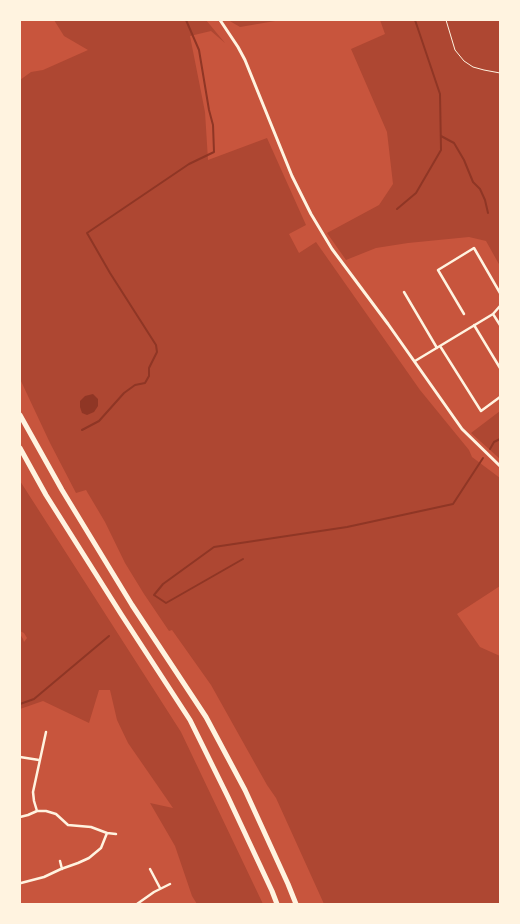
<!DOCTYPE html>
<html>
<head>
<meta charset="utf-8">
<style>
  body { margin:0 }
  #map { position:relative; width:520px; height:924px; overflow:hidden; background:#c8553d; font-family:Montserrat,sans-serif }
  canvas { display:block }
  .frame { position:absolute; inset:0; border:21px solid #fff3e0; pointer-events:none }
</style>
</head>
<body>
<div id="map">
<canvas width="520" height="924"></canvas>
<div class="frame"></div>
</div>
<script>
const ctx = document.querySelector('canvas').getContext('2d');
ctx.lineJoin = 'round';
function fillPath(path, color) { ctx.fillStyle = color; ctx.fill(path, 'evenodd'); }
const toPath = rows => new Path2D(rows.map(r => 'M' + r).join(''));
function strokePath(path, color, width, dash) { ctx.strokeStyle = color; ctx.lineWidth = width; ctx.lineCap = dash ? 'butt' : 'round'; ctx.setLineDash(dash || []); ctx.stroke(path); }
fillPath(toPath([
  [54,20,206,20,225,43,211,31,190,36,205,112,208,160,267,138,306,225,289,234,299,253,316,242,420,390,469,450,472,457,500,478,500,586,457,614,480,647,500,656,500,904,324,904,276,798,267,785,211,685,172,630,169,631,144,594,125,563,105,522,86,490,76,493,50,443,20,379,20,80,31,72,43,70,88,50,64,36],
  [228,20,281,20,240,27],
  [380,20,500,20,500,266,486,241,469,237,408,243,376,248,346,260,327,233,379,205,393,184,387,132,351,49,385,34],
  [500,411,500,459,471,433],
  [20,481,181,732,263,904,197,904,192,896,175,846,150,803,173,808,128,743,117,720,110,690,99,690,89,723,43,701,20,709,20,634,23,639,24,642,27,638,24,633,20,631]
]), '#ae4732');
fillPath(toPath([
  [93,394,98,399,98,406,94,412,87,415,82,413,80,407,80,401,85,396]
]), '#8f3625');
strokePath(toPath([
  [441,136,454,143,464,160,473,182,480,189,485,200,488,213],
  [397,209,416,193,441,150,440,94,415,20],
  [82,430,99,421,124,393,135,385,145,383,149,376,149,368,157,352,156,345,110,273,87,233,189,164,214,152,213,125,209,110,199,50,186,20],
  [490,449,494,442,500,439],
  [243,559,166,603,154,595,163,584,214,547,347,527,453,504,483,458],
  [20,704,34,699,109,636]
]), '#8f3625', 2);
strokePath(toPath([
  [446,20,455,50,464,61,473,67,484,70,500,73]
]), '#fff3e0', 1);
strokePath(toPath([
  [404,292,437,348],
  [464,314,438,270,474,248,500,293],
  [493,314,500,325],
  [474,325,500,368],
  [440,346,481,411,500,397],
  [415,361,493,314,500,306],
  [20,757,39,760],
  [37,811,34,801,33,792,46,732],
  [20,817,28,815,37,811,46,811,56,814,68,825,91,827,107,833,116,834],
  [60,861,62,869],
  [150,869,160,888],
  [21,883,44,877,61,869,78,863,89,858,101,848,107,833],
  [137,904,154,892,170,884]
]), '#fff3e0', 2.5);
strokePath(toPath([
  [220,20,238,47,245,60,292,176,311,214,332,249,388,324,462,429,500,466]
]), '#fff3e0', 3);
strokePath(toPath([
  [20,415,62,490,132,605,206,717,245,790,288,884,296,904],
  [20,448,46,495,121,614,190,720,228,797,272,891,277,904]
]), '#fff3e0', 5);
</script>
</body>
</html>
